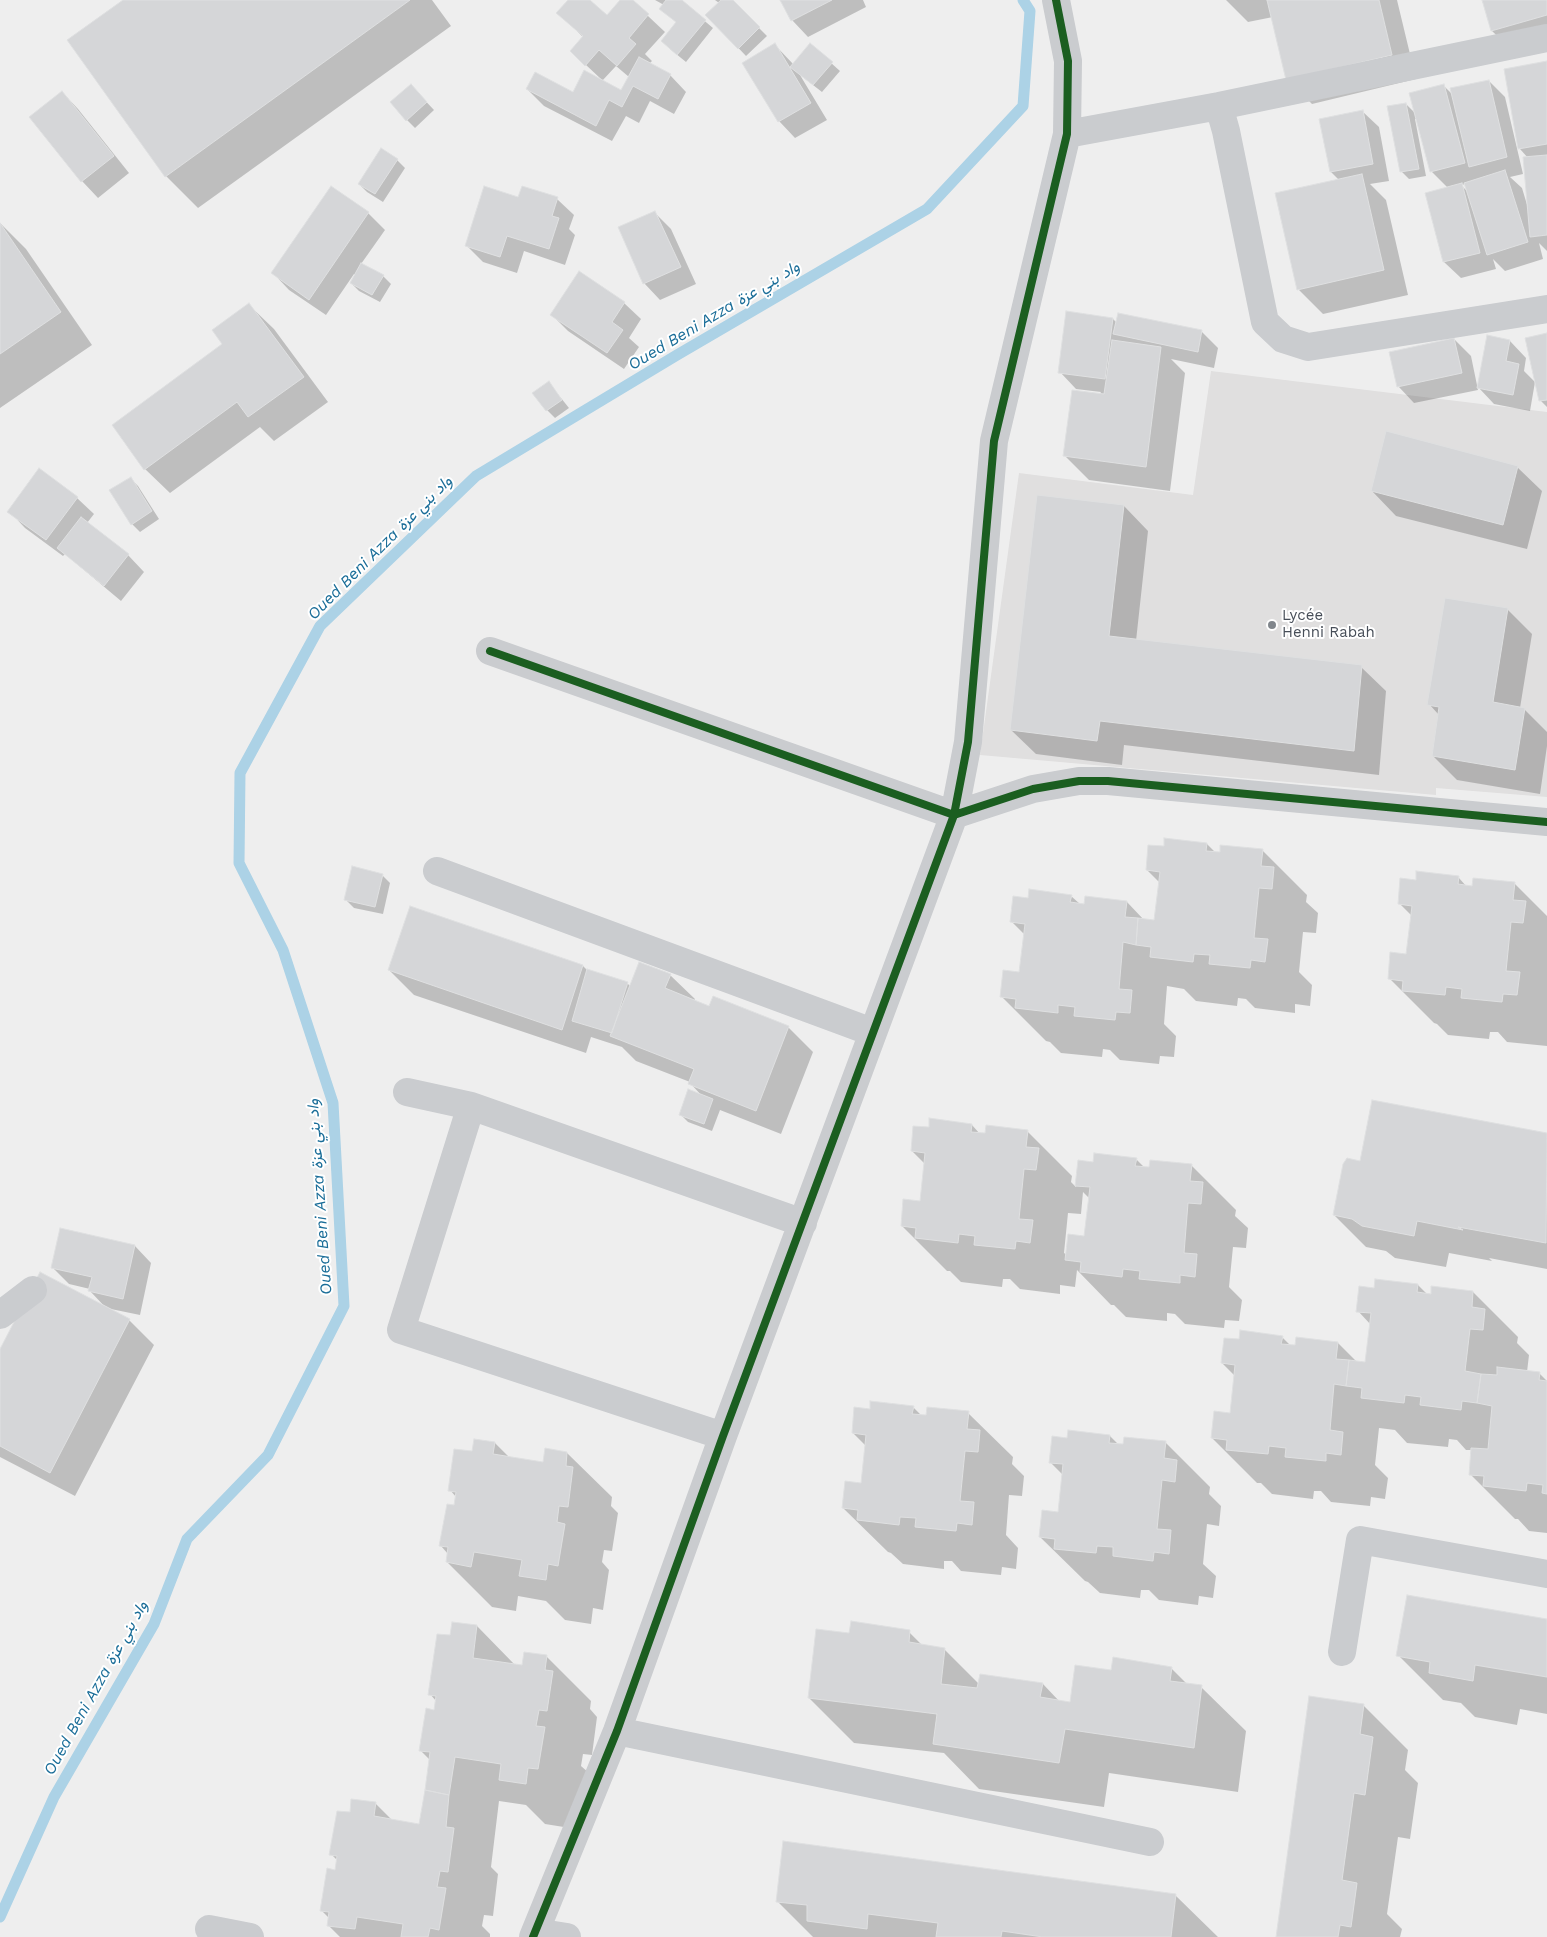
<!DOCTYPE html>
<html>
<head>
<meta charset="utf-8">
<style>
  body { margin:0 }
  canvas { display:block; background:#eee }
</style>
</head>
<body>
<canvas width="1547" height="1937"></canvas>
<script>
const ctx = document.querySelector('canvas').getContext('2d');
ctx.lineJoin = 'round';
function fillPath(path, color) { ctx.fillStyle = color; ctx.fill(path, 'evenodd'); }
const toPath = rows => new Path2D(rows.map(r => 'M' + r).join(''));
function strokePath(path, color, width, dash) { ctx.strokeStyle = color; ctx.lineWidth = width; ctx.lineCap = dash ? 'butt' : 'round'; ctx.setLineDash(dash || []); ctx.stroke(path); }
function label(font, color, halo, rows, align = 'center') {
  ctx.font = font + ' "Work Sans",Vazirmatn,sans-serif'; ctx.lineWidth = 4; ctx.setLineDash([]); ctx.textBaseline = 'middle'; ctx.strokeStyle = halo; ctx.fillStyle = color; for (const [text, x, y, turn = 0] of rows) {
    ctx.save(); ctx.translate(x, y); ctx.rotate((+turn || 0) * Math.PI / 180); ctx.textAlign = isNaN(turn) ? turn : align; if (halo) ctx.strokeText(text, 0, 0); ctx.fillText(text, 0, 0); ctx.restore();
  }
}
fillPath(toPath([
  [1211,371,1547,412,1547,797,1436,788,1436,795,980,755,1019,473,1193,495]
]), '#e0dfdf');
fillPath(toPath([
  [125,0,432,0,451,26,198,208,166,176],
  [570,0,588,0,607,17,622,0,631,0,665,32,645,54,652,61,649,64,670,75,686,92,674,114,650,101,639,123,626,116,612,141,544,106,527,89,574,94,601,79,571,51,583,37,558,13],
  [616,66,629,77,622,92,602,81],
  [655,0,683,0,682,2,713,28,686,62,670,49,677,23,669,16,664,5],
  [715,0,731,0,767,36,746,56,707,15,719,3],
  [782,0,863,0,866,7,808,37,792,20],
  [1226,0,1397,0,1416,79,1312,104,1287,79,1273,17,1248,22],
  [1483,0,1547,0,1547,46,1517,55,1492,31],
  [775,45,794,65,811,45,840,71,822,92,800,75,827,120,795,138,779,121],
  [1547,62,1547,251,1539,243,1543,259,1505,271,1493,259,1496,269,1461,278,1444,262,1426,194,1448,188,1432,172,1417,119,1415,119,1426,176,1409,179,1401,171,1406,104,1416,114,1443,85,1453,95,1489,81,1505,97,1523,174,1510,177,1522,188,1528,208,1528,158,1520,149,1505,70],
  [1466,184,1468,192,1461,185],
  [62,92,78,109,129,173,98,198,82,181,31,117],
  [419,94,434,110,415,128,407,120],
  [1362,111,1379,127,1389,181,1370,184,1386,200,1408,295,1323,314,1299,290,1339,180,1331,172],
  [397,160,405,168,383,202,367,192,359,184],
  [518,199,557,199,574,215,569,229,575,235,565,265,524,251,517,273,483,262,467,246],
  [368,213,385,230,361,264,383,276,391,284,380,302,359,291,351,283,356,275,354,274,326,315,289,290,273,273],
  [655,213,671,229,696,284,660,300,644,283],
  [0,223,26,249,92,345,0,408],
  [624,303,641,319,629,338,639,347,624,369,568,331,552,315],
  [249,305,274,329,328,402,274,441,260,427,170,493,145,469],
  [1113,319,1117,323,1201,331,1218,348,1214,368,1171,359,1185,373,1170,491,1089,480,1064,455,1101,392,1076,389,1060,372],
  [1547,335,1547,407,1541,401],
  [1454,339,1471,356,1478,390,1414,403,1398,386],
  [1510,341,1526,358,1524,371,1535,382,1530,411,1494,404,1478,387],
  [549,383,569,408,555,418,547,410],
  [1517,467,1542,491,1527,549,1396,516,1372,491],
  [130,478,138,486,159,519,140,532,132,524],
  [77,498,94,514,87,523,128,555,144,572,121,601,65,554,63,556,25,528,9,511],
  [1124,506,1148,531,1136,641,1361,667,1386,691,1379,775,1124,745,1122,765,1036,754,1011,730],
  [1507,609,1532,634,1520,708,1524,709,1547,732,1547,746,1540,794,1457,780,1433,756,1439,715,1429,704],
  [1207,844,1216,853,1262,850,1307,895,1306,902,1318,913,1316,933,1303,932,1299,972,1312,985,1310,1006,1295,1004,1295,1013,1255,1008,1246,999,1238,998,1237,1006,1196,1001,1184,989,1167,986,1164,1024,1176,1036,1174,1057,1160,1056,1159,1064,1120,1060,1110,1050,1103,1049,1102,1057,1061,1053,1050,1042,1046,1041,1001,996,1020,973,1025,935,1011,921,1029,899,1071,896,1080,904,1127,902,1145,921,1156,922,1160,883,1147,870,1165,848],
  [382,875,390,883,383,914,354,908,346,900],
  [1459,878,1467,887,1514,883,1547,916,1547,1046,1507,1042,1498,1032,1490,1032,1489,1039,1448,1035,1437,1024,1434,1023,1389,978,1407,955,1412,916,1399,903,1417,881],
  [583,966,587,970,627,983,631,987,670,975,695,999,694,1001,710,1007,788,1027,813,1052,781,1134,720,1110,712,1131,688,1122,680,1114,702,1096,690,1083,690,1082,636,1061,622,1047,591,1037,586,1053,414,995,389,970],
  [1373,1101,1547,1134,1547,1269,1489,1258,1492,1261,1449,1253,1446,1267,1395,1258,1386,1251,1366,1247,1334,1215,1361,1162],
  [972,1125,980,1134,1027,1131,1072,1176,1071,1182,1076,1187,1079,1161,1094,1163,1136,1159,1145,1168,1191,1165,1236,1210,1235,1216,1248,1228,1246,1248,1233,1247,1229,1287,1242,1300,1239,1321,1225,1320,1224,1328,1185,1324,1175,1314,1167,1313,1167,1321,1126,1317,1114,1305,1111,1305,1077,1270,1075,1287,1060,1285,1060,1294,1020,1289,1010,1279,1003,1279,1002,1287,961,1282,950,1271,947,1271,902,1226,921,1202,925,1164,912,1151,930,1129],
  [1083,1192,1090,1199,1085,1237,1067,1255,1064,1253,1068,1213,1081,1214],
  [135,1246,151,1263,140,1315,106,1308,90,1291,90,1289,69,1284,52,1267],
  [1418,1285,1427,1294,1473,1292,1518,1337,1517,1343,1529,1355,1527,1372,1539,1373,1547,1381,1547,1533,1529,1531,1518,1519,1515,1519,1470,1474,1472,1450,1466,1450,1457,1440,1449,1439,1448,1447,1407,1443,1395,1430,1379,1428,1375,1465,1388,1478,1385,1499,1371,1497,1370,1506,1331,1502,1321,1491,1314,1491,1313,1499,1272,1494,1261,1483,1257,1483,1212,1438,1231,1414,1235,1376,1222,1363,1240,1341,1282,1337,1291,1346,1338,1343,1357,1362,1367,1363,1371,1325,1358,1311,1376,1289],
  [129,1320,154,1345,75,1496,0,1457,0,1352],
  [913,1407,922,1416,968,1413,1013,1457,1012,1464,1024,1476,1022,1496,1009,1495,1006,1535,1018,1548,1016,1569,1002,1567,1001,1575,961,1571,952,1561,944,1561,944,1569,903,1564,891,1553,888,1552,843,1508,862,1484,866,1446,853,1433,871,1410],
  [1110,1436,1119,1445,1165,1442,1210,1487,1209,1494,1221,1506,1219,1526,1207,1524,1203,1564,1216,1576,1213,1598,1199,1596,1198,1605,1159,1600,1149,1590,1141,1590,1140,1598,1100,1593,1088,1582,1085,1581,1040,1537,1059,1514,1063,1475,1050,1462,1068,1440],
  [495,1443,510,1458,544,1463,567,1453,612,1497,611,1506,618,1513,612,1551,604,1550,602,1562,609,1570,603,1610,593,1608,591,1624,565,1620,546,1601,518,1596,516,1611,492,1607,447,1562,448,1554,441,1546,455,1507,456,1497,450,1490,473,1453],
  [1547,1621,1547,1714,1520,1709,1517,1725,1475,1717,1461,1703,1443,1700,1398,1655],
  [477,1626,516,1666,524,1667,546,1656,591,1701,590,1709,597,1717,592,1755,583,1754,581,1766,589,1773,570,1828,545,1824,526,1805,499,1801,491,1867,498,1874,493,1916,484,1915,482,1926,490,1934,490,1937,340,1937,328,1925,329,1918,322,1911,336,1871,338,1861,331,1854,351,1813,375,1803,392,1820,420,1825,430,1760,420,1750,435,1711,436,1701,430,1694,451,1636],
  [909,1632,923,1646,944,1649,979,1684,1043,1684,1060,1702,1071,1703,1112,1672,1171,1668,1188,1685,1201,1687,1246,1731,1238,1792,1109,1773,1104,1807,979,1789,944,1753,854,1743,809,1698,851,1635],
  [1363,1705,1408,1750,1405,1770,1418,1783,1410,1839,1398,1837,1387,1914,1402,1929,1400,1937,1278,1937],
  [1175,1895,1218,1937,813,1937,777,1901]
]), '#0003');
strokePath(toPath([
  [0,1917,54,1797,154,1624,187,1539,268,1455,344,1306,333,1103,283,950,239,863,240,773,320,626,476,476,677,355,927,209,1023,106,1030,11,1023,0]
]), '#acd2e6', 11);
const building = toPath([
  [123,0,410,0,165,177,67,40,123,0],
  [568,0,590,0,607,15,620,0,633,0,649,14,629,38,636,44,617,66,599,50,585,66,570,51,583,36,556,13,568,0],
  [666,0,682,0,706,20,677,55,661,41,676,22,659,9,666,0],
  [721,0,733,0,760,27,738,49,705,15,721,0],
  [780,0,832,0,791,21,780,0],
  [1267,0,1379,0,1392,55,1286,80,1267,0],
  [1482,0,1547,0,1547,15,1491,31,1482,0],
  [775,43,811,103,778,122,742,63,775,43],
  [810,43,833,62,813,85,790,67,810,43],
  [639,57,671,74,658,99,633,86,622,107,609,100,596,126,526,89,535,72,573,92,584,70,621,90,639,57],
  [1547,61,1547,144,1518,149,1504,69,1547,61],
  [1489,80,1507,157,1469,167,1450,88,1489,80],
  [411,84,427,102,406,121,390,102,411,84],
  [1444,84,1465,163,1430,172,1409,93,1444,84],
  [62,91,114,156,81,182,29,117,62,91],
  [1406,103,1419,169,1400,172,1387,106,1406,103],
  [1363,110,1373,164,1330,172,1319,119,1363,110],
  [381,148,398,159,375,194,358,184,381,148],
  [1547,155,1547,235,1530,237,1523,157,1547,155],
  [1505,170,1528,242,1487,255,1464,183,1505,170],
  [1362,174,1384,270,1297,290,1275,193,1362,174],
  [1462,183,1480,253,1443,262,1425,193,1462,183],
  [331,186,369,212,309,300,271,273,331,186],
  [484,186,518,197,522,186,558,197,552,216,559,218,549,249,507,236,500,257,465,246,484,186],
  [655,211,681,267,643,284,618,227,655,211],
  [0,223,61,312,0,354,0,223],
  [361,263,384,275,372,295,350,283,361,263],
  [579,271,625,302,612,322,623,330,607,353,550,315,579,271],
  [249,303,304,377,248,417,237,402,144,470,112,425,222,344,212,330,249,303],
  [1066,311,1113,318,1105,379,1058,373,1066,311],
  [1118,313,1202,330,1198,352,1113,334,1118,313],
  [1547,333,1547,400,1539,401,1525,338,1547,333],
  [1487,335,1510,340,1506,361,1519,364,1513,395,1477,388,1487,335],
  [1454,338,1462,373,1397,387,1389,352,1454,338],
  [1112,340,1161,347,1146,467,1063,456,1072,390,1104,394,1112,340],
  [549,381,562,400,546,411,532,393,549,381],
  [1386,431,1518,466,1503,525,1371,491,1386,431],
  [39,468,78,497,46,540,7,512,39,468],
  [131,477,152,511,131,525,109,490,131,477],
  [1037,495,1124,505,1109,636,1362,665,1354,751,1100,721,1097,741,1010,730,1037,495],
  [81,517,129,554,104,586,57,548,81,517],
  [1445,598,1508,608,1493,702,1525,708,1515,770,1432,756,1439,707,1427,705,1445,598],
  [1164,838,1207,843,1206,851,1220,852,1220,845,1263,849,1261,866,1274,867,1272,889,1259,888,1254,938,1268,939,1265,962,1251,960,1250,968,1209,964,1210,955,1194,954,1193,962,1150,957,1151,947,1136,945,1138,918,1154,920,1160,872,1146,870,1148,845,1164,846,1164,838],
  [352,866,383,874,375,907,344,900,352,866],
  [1416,871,1459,876,1458,884,1472,886,1473,878,1515,882,1513,900,1526,901,1523,923,1511,922,1506,971,1520,972,1517,995,1503,994,1502,1002,1461,998,1462,989,1446,987,1445,995,1402,991,1403,981,1388,979,1390,952,1406,954,1412,906,1398,904,1400,878,1416,880,1416,871],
  [1029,889,1072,895,1070,902,1084,904,1085,896,1127,901,1125,917,1138,918,1136,945,1123,942,1119,989,1132,990,1130,1013,1116,1012,1115,1020,1074,1016,1075,1007,1058,1005,1058,1013,1015,1008,1016,999,1000,997,1003,970,1019,972,1025,924,1010,922,1013,896,1028,898,1029,889],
  [410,906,583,965,562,1030,388,970,410,906],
  [639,962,671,974,665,988,709,1006,713,996,789,1026,756,1111,688,1084,694,1069,610,1036,639,962],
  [587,969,628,982,612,1033,572,1021,587,969],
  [688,1089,713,1099,704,1124,679,1115,688,1089],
  [1372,1100,1547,1133,1546,1243,1458,1227,1463,1230,1417,1221,1414,1236,1362,1226,1352,1219,1333,1215,1343,1164,1347,1158,1360,1161,1372,1100],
  [929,1118,972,1124,971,1132,985,1133,986,1125,1028,1130,1026,1147,1039,1148,1036,1170,1024,1169,1019,1219,1033,1220,1030,1243,1016,1241,1015,1249,974,1245,975,1236,959,1234,958,1243,915,1238,916,1228,901,1226,903,1199,920,1201,925,1153,911,1151,913,1126,929,1127,929,1118],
  [1094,1153,1137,1158,1135,1166,1149,1167,1150,1160,1192,1164,1190,1181,1203,1182,1201,1204,1188,1203,1184,1253,1197,1254,1195,1277,1180,1275,1180,1283,1139,1279,1140,1271,1123,1269,1122,1277,1080,1272,1081,1262,1065,1260,1068,1234,1084,1236,1090,1187,1075,1186,1078,1160,1093,1162,1094,1153],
  [60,1228,135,1245,123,1299,88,1291,92,1277,51,1268,60,1228],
  [40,1272,130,1319,50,1473,0,1446,0,1349,40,1272],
  [1375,1279,1418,1284,1417,1292,1431,1294,1431,1286,1473,1291,1472,1307,1485,1309,1483,1330,1470,1329,1465,1371,1481,1374,1477,1403,1462,1401,1461,1410,1420,1405,1421,1397,1405,1395,1404,1403,1361,1398,1362,1388,1346,1386,1349,1360,1365,1362,1371,1313,1356,1312,1359,1286,1374,1288,1375,1279],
  [1240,1330,1283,1336,1281,1344,1295,1345,1296,1337,1338,1342,1336,1359,1349,1360,1346,1386,1334,1384,1330,1430,1343,1432,1341,1455,1326,1453,1326,1461,1285,1457,1286,1448,1269,1446,1268,1454,1226,1450,1227,1440,1211,1438,1214,1411,1230,1413,1235,1365,1221,1363,1224,1338,1239,1339,1240,1330],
  [1497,1367,1540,1372,1539,1380,1547,1381,1547,1494,1542,1493,1543,1485,1527,1483,1526,1491,1483,1486,1484,1476,1469,1475,1471,1448,1488,1449,1492,1406,1477,1403,1481,1374,1497,1375,1497,1367],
  [870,1401,914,1406,912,1414,926,1415,927,1407,969,1411,967,1429,980,1430,978,1452,965,1451,960,1501,974,1502,972,1525,957,1523,956,1531,915,1527,916,1518,900,1517,899,1525,857,1520,858,1510,842,1508,845,1481,861,1483,866,1435,852,1433,854,1407,870,1409,870,1401],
  [1068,1430,1110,1435,1109,1443,1123,1444,1124,1437,1166,1441,1164,1458,1177,1460,1175,1482,1162,1480,1157,1529,1171,1530,1169,1554,1154,1552,1153,1561,1113,1556,1113,1547,1097,1546,1096,1553,1054,1549,1055,1539,1039,1537,1042,1510,1058,1512,1063,1464,1049,1463,1052,1436,1067,1438,1068,1430],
  [474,1439,495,1442,493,1454,543,1462,545,1448,567,1452,566,1466,573,1467,568,1507,559,1506,557,1522,565,1524,558,1566,548,1564,546,1580,519,1576,522,1560,474,1552,471,1567,446,1562,448,1547,439,1546,447,1504,454,1505,456,1492,448,1491,454,1449,472,1451,474,1439],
  [1407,1595,1547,1619,1547,1677,1475,1665,1473,1681,1429,1673,1430,1662,1396,1656,1407,1595],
  [851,1621,910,1630,909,1642,945,1648,941,1684,977,1688,980,1674,1043,1683,1040,1697,1070,1702,1075,1665,1111,1670,1113,1657,1172,1667,1170,1681,1202,1685,1194,1748,1065,1729,1059,1763,933,1744,937,1714,808,1698,816,1629,849,1633,851,1621],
  [452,1622,477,1625,473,1658,522,1665,524,1652,547,1655,545,1670,553,1671,547,1711,539,1710,536,1726,545,1727,538,1769,528,1768,526,1784,499,1780,501,1764,455,1757,449,1795,425,1790,430,1752,419,1751,426,1708,434,1710,436,1696,428,1695,437,1634,450,1635,452,1622],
  [1309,1696,1364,1704,1360,1734,1373,1737,1365,1795,1354,1793,1342,1880,1357,1883,1351,1927,1340,1925,1338,1937,1276,1937,1309,1696],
  [425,1790,449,1795,446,1827,454,1828,448,1872,440,1871,437,1887,446,1888,439,1930,430,1928,428,1937,401,1937,403,1924,357,1917,355,1929,327,1926,329,1912,320,1911,327,1868,335,1870,337,1856,329,1855,337,1811,350,1812,351,1799,376,1802,374,1816,419,1824,425,1790],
  [783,1841,1176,1894,1171,1937,1043,1937,1002,1931,1001,1937,936,1937,938,1923,868,1914,867,1929,807,1921,807,1905,776,1902,783,1841]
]);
fillPath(building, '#d5d6d8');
strokePath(building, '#dfe0e1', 1);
strokePath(toPath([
  [1219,106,1226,131,1265,322,1283,339,1308,347,1547,309],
  [1067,134,1219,106,1547,38],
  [490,651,954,815,1033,789,1079,781,1108,781,1547,822],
  [437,871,872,1032],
  [407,1092,471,1106,803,1223],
  [471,1106,401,1330,723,1436],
  [0,1315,33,1290],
  [1342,1652,1360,1540,1547,1574],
  [617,1731,1150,1842],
  [209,1929,250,1937],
  [535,1932,567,1937],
  [533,1937,617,1731,723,1436,954,815,968,742,994,441,1067,134,1068,61,1056,0]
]), '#cacccf', 28);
strokePath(toPath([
  [490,651,954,815,1033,789,1079,781,1108,781,1547,822],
  [533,1937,617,1731,723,1436,954,815,968,742,994,441,1067,134,1068,61,1056,0]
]), '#1b5e20', 8);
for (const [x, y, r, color] of [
  [1272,625,5,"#81868c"]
]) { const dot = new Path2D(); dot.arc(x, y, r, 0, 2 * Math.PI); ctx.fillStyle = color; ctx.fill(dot); strokePath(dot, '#fff', 2); }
label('15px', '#474e58', '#fff', [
  ["Lycée",1282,616],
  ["Henni Rabah",1282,633]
], 'left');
label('italic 16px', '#1a6d98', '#fff', [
  ["Oued Beni Azza واد بني عزة",714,316,-31],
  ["Oued Beni Azza واد بني عزة",380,548,-45],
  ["Oued Beni Azza واد بني عزة",320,1197,-94],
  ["Oued Beni Azza واد بني عزة",96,1688,-61]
]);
</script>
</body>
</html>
